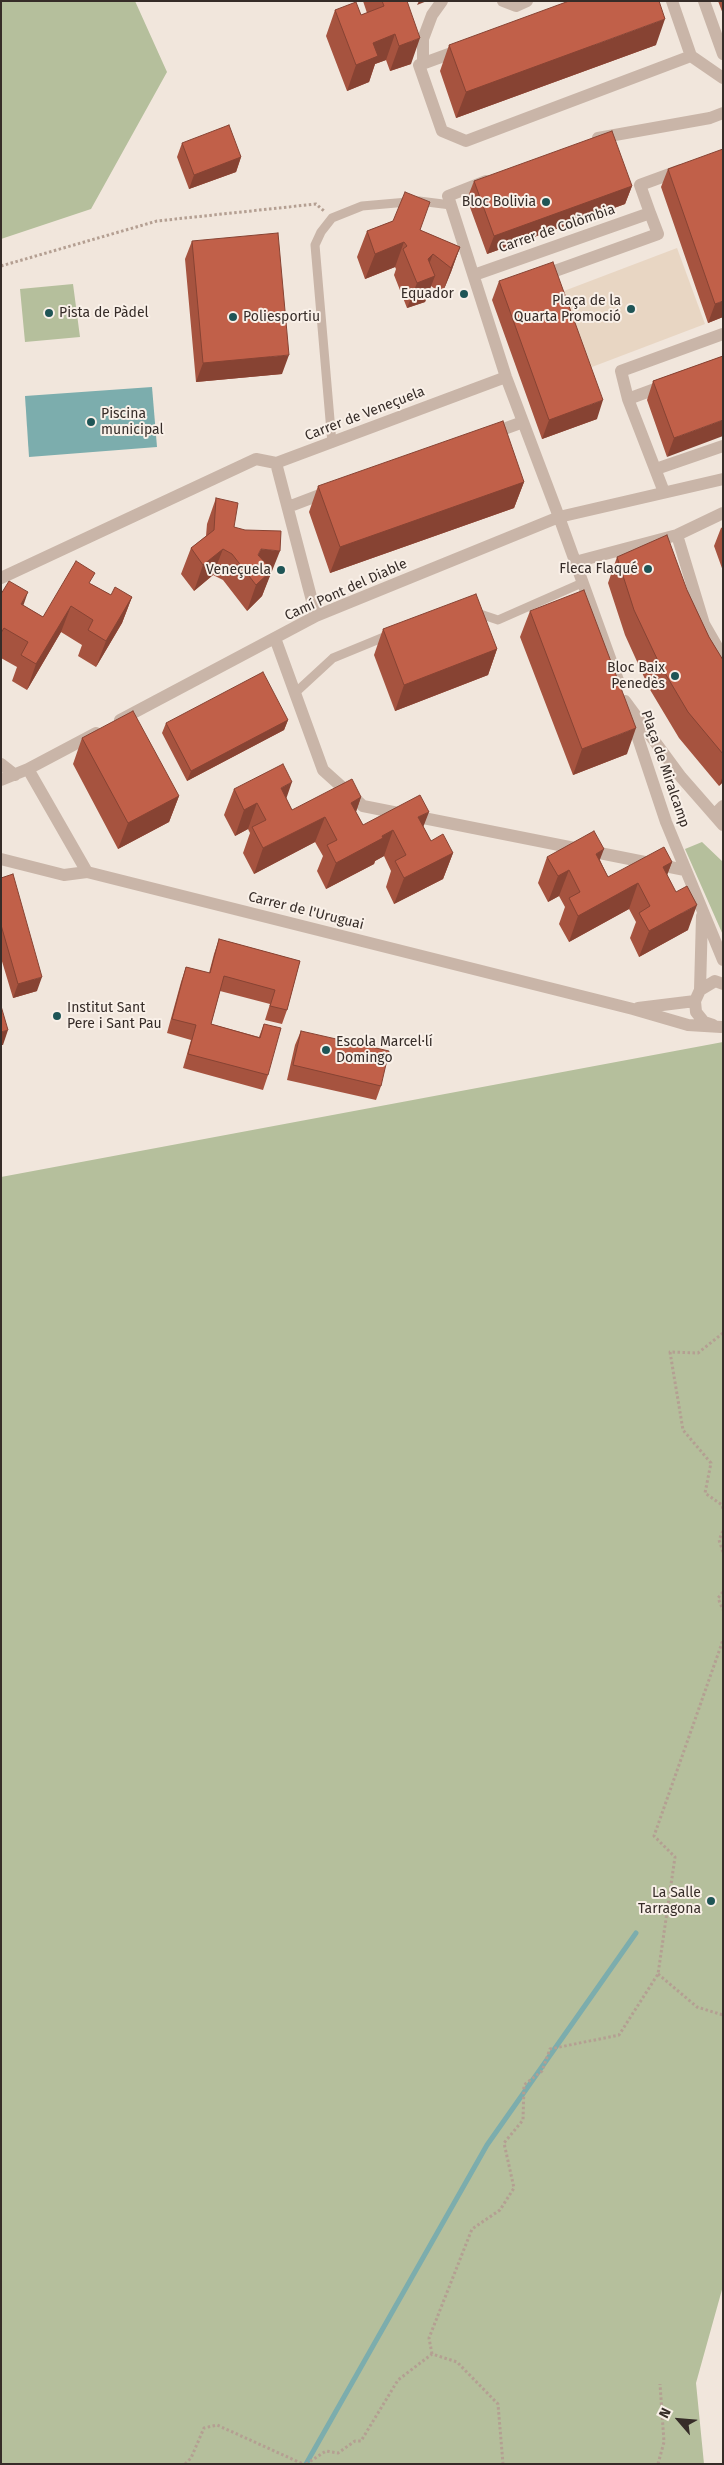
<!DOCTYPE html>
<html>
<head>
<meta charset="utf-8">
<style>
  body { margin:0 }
  #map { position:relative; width:724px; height:2465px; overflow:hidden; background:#f1e6dc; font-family:"Fira Sans",sans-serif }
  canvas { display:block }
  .frame { position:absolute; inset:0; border:2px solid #362c28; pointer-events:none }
  .north { position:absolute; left:654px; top:2395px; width:50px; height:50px; -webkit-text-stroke:4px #f9f0e8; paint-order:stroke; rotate:297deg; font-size:14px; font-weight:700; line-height:20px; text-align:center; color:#362c28 }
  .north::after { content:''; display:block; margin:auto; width:18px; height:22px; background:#362c28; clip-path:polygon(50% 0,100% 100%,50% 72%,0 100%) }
</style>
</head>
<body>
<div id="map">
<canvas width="724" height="2465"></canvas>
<div class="frame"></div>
<div class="north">N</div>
</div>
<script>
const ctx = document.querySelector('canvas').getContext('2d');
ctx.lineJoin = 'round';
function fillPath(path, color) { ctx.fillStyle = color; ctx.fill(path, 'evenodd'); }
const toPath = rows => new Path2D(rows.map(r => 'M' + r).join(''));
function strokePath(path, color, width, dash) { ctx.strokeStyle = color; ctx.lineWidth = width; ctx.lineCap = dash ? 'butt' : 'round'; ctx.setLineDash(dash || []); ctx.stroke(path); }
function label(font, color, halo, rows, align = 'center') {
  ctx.font = font + ' "Fira Sans",sans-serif'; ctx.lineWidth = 4; ctx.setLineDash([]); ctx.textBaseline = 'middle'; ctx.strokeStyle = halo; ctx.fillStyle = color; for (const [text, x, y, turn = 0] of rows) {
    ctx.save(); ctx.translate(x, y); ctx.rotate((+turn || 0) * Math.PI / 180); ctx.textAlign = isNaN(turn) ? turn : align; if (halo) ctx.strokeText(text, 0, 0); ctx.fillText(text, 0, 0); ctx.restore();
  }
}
fillPath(toPath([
  [1,1,135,1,167,72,91,209,1,239],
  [73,284,80,337,25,342,20,289],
  [702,842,723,862,723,935,685,849],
  [723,1042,723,2286,696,2383,704,2464,1,2464,1,1177]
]), '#b5bf9c');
fillPath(toPath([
  [677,248,705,324,584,370,556,294]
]), '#e8d6c3');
fillPath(toPath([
  [152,387,157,447,29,457,25,396]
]), '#7cadad');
strokePath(toPath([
  [306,2464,487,2145,636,1933]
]), '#7cadad', 5);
strokePath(toPath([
  [1,266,157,221,316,204,324,211],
  [723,1333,698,1353,670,1352,683,1430,711,1463,705,1493,722,1505,723,1509],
  [723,1531,719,1540,723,1552],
  [723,1592,718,1598,723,1610],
  [658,1974,697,2007,723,2015],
  [432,2354,429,2338,472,2229,500,2210,514,2188,504,2143,523,2120,524,2085,542,2071,550,2049,619,2035,658,1974,675,1857,654,1836,723,1640],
  [185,2464,191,2458,204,2428,217,2425,303,2464],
  [306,2464,326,2451,338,2453,355,2441,361,2441,398,2380,432,2354,457,2362,498,2404,503,2464],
  [658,2464,664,2442,660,2384]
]), '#b49f92', 3, [2.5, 2.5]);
strokePath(toPath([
  [332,443,315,245,321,232,332,218,362,206,419,201,451,205],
  [474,612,498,620,582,583],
  [295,693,333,658,389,635]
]), '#c9b5a8', 9);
strokePath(toPath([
  [1,859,64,875,87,872]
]), '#c9b5a8', 12);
strokePath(toPath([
  [503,1,516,6,527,1],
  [672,1,691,56,723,78],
  [704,1,723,54],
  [460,50,419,65,442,131,466,141,691,56],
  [423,63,423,39,432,15,442,1],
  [598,138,710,118,723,113],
  [486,181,448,196,506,377,559,517,619,683],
  [650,213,640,185,681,170],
  [474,275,650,213,658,234,541,276],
  [628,399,666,385],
  [490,434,523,422],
  [656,469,723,446],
  [664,492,628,399,621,371,723,334],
  [288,507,330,491],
  [677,535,704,624,723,657],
  [575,562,677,535,723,513],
  [1,578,256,459,276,463],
  [316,616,276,463,506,377],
  [275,638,323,770,363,806,685,870],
  [625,701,681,777,723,825],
  [630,714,666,822,723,960],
  [120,720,316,616,559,517,723,479],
  [1,764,15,775],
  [28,769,87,872,633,1009,688,1025,721,1027],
  [1,780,28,769,96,733],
  [714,815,723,806],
  [700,990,702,916],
  [638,1008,695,1001],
  [713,1025,704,1022,696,1012,695,1001,700,990,715,981,723,984]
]), '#c9b5a8', 12);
fillPath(toPath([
  [363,1,407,1,411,64,390,71,386,60,375,64,369,82,347,91,326,36,335,10,361,15,367,13],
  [718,1,723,1,723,14],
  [449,45,656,45,456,118,440,71],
  [182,143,241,157,236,172,189,189,177,157],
  [668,169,723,317,708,323,661,187],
  [474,181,632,186,625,204,487,254,467,199],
  [393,221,420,230,460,247,451,272,442,294,431,286,425,302,407,308,394,275,396,269,395,267,365,279,357,257,367,231],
  [192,241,282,374,196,382,185,259],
  [499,281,597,419,542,439,492,300],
  [723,356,667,457,647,400,653,381],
  [524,482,514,508,330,573,309,512,318,486],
  [216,498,234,527,270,577,269,577,262,596,247,611,223,580,213,575,194,591,181,574,191,548,206,536,207,524],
  [723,527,723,571,714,546,721,528],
  [617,557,687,590,709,637,723,660,723,782,719,786,679,738,649,688,625,635,608,583],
  [91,584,111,595,132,597,122,623,96,667,78,656,82,645,61,632,27,690,12,681,17,667,1,658,1,594,23,605,43,617],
  [530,611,627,754,573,775,520,637],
  [383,629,497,649,488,675,395,711,374,655],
  [288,720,284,730,187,781,162,733,166,723],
  [82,738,179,796,169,822,118,849,73,764],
  [234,789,286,798,292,810,361,797,356,812,363,825,423,826,431,841,453,853,443,879,394,904,386,887,391,871,384,856,375,861,374,864,326,889,317,871,323,856,315,842,254,874,243,853,250,833,248,829,235,836,224,815],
  [547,857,600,860,608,877,672,862,667,875,688,930,639,957,630,938,636,922,629,909,569,942,559,924,565,907,559,896,548,902,538,883],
  [1,878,37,991,13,998,1,958],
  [219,939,300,961,287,1010,282,1024,265,1020,270,1004,220,991,211,1024,259,1037,264,1024,268,1075,263,1090,183,1068,191,1040,167,1033,181,982,186,967,209,973,214,954],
  [301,1031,381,1086,376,1100,287,1080,295,1045]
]), '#a6533f');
fillPath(toPath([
  [419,1,427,1,417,5],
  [665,19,656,45,456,118,466,92],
  [395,34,386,60,375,64,369,82,347,91,356,65,373,43],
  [420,38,411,64,390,71,399,46],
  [241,157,236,172,189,189,194,175],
  [632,186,625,204,487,254,494,236],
  [404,242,395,267,365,279,375,254],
  [460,247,451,272,442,294,451,268],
  [433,254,423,280,435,276,425,302,407,308,417,283,428,259],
  [723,301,723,317,708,323,715,304],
  [289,355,282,374,196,382,203,363],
  [603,400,597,419,542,439,549,420],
  [723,420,723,436,667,457,674,438],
  [524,482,514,508,330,573,340,547],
  [223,549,213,575,194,591,203,565],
  [261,549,280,551,262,596,247,611,256,585,258,555],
  [28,592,19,618,21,604],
  [132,597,122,623,96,667,106,641],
  [71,606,61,632,27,690,36,664],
  [497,649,488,675,395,711,404,685],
  [288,720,284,730,187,781,191,771],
  [636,728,627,754,573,775,582,749],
  [723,776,723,782,719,786],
  [292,782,283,808,281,788],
  [179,796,169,822,118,849,128,823],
  [361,797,352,823,351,803],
  [257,803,248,829,235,836,244,810],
  [429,812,419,838,418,817],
  [325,817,315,842,254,874,263,848],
  [393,830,384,856,375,861,374,864,326,889,336,863],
  [604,849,594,875,596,854],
  [453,853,443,879,394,904,404,878],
  [672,862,662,888,663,867],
  [569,870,559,896,548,902,558,876],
  [638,883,629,909,569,942,578,916],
  [697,905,688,930,639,957,649,931],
  [42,977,37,991,13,998,18,984],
  [8,1030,3,1045,1,1045,1,1032]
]), '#874333');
const building = toPath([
  [382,1,407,1,420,38,399,46,395,34,373,43,378,56,356,65,335,10,356,2,361,15,384,6,382,1],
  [569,1,659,1,665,19,466,92,449,45,569,1],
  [229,125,241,157,194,175,182,143,229,125],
  [612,131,632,186,494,236,474,181,612,131],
  [723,149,723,301,715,304,668,169,723,149],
  [405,192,430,202,420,230,460,247,451,268,433,254,428,259,435,276,417,283,403,249,407,246,404,242,375,254,367,231,393,221,405,192],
  [278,233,289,355,203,363,192,241,278,233],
  [553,262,603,400,549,420,499,281,553,262],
  [723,356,723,420,674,438,653,381,723,356],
  [503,421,524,482,340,547,318,486,503,421],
  [216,498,238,503,234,527,245,530,281,531,280,551,261,549,258,555,272,570,256,585,232,554,223,549,203,565,191,548,214,530,216,498],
  [667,535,687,590,709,637,723,660,723,754,688,712,659,663,634,610,617,557,667,535],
  [76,561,95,573,89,583,111,595,115,587,132,597,106,641,88,630,93,620,71,606,36,664,21,655,28,642,4,628,1,633,1,594,9,581,28,592,21,604,43,617,76,561],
  [584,590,636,728,582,749,530,611,584,590],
  [476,594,497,649,404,685,383,629,476,594],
  [263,672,288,720,191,771,166,723,263,672],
  [133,711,179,796,128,823,82,738,133,711],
  [283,764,292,782,281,788,292,810,352,779,361,797,351,803,363,825,420,795,429,812,418,817,431,841,443,834,453,853,404,878,395,861,406,855,393,830,382,836,383,838,336,863,327,845,337,840,325,817,263,848,252,827,266,820,257,803,244,810,234,789,283,764],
  [594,831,604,849,596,854,608,877,664,847,672,862,663,867,676,892,687,886,697,905,649,931,639,913,650,906,638,883,578,916,569,898,580,892,569,870,558,876,547,857,594,831],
  [13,874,42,977,18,984,1,925,1,878,13,874],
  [219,939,300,961,287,1010,270,1006,275,990,224,976,211,1024,260,1038,264,1024,281,1028,268,1075,188,1054,196,1025,172,1019,186,967,210,973,219,939],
  [1,1006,8,1030,1,1032,1,1006],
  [301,1031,389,1051,381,1086,293,1065,301,1031]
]);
fillPath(building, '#c16049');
strokePath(building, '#874333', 1);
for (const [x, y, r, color] of [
  [546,202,5,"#1f5556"],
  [464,294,5,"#1f5556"],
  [631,309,5,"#1f5556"],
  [49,313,5,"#1f5556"],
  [233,317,5,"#1f5556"],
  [91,422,5,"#1f5556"],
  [648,569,5,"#1f5556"],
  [281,570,5,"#1f5556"],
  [675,676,5,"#1f5556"],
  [57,1016,5,"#1f5556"],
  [326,1050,5,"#1f5556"],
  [711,1901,5,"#1f5556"]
]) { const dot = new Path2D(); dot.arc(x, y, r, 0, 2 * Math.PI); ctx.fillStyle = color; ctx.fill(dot); strokePath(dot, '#f9f0e8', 2); }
label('14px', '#362c28', '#f9f0e8', [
  ["Bloc Bolivia",536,202],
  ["Equador",454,294],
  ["Plaça de la",621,301],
  ["Quarta Promoció",621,317],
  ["Pista de Pàdel",59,313,"left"],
  ["Poliesportiu",243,317,"left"],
  ["Piscina",101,414,"left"],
  ["municipal",101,430,"left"],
  ["Fleca Flaqué",638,569],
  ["Veneçuela",271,570],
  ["Bloc Baix",665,668],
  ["Penedès",665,684],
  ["Institut Sant",67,1008,"left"],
  ["Pere i Sant Pau",67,1024,"left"],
  ["Escola Marcel·lí",336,1042,"left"],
  ["Domingo",336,1058,"left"],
  ["La Salle",701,1893],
  ["Tarragona",701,1909]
], 'right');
label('14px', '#362c28', '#f9f0e8', [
  ["Carrer de Colòmbia",557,229,-19],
  ["Carrer de Veneçuela",365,414,-21],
  ["Camí Pont del Diable",346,590,-24],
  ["Plaça de Miralcamp",665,769,71],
  ["Carrer de l'Uruguai",306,911,14]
]);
</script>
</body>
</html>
